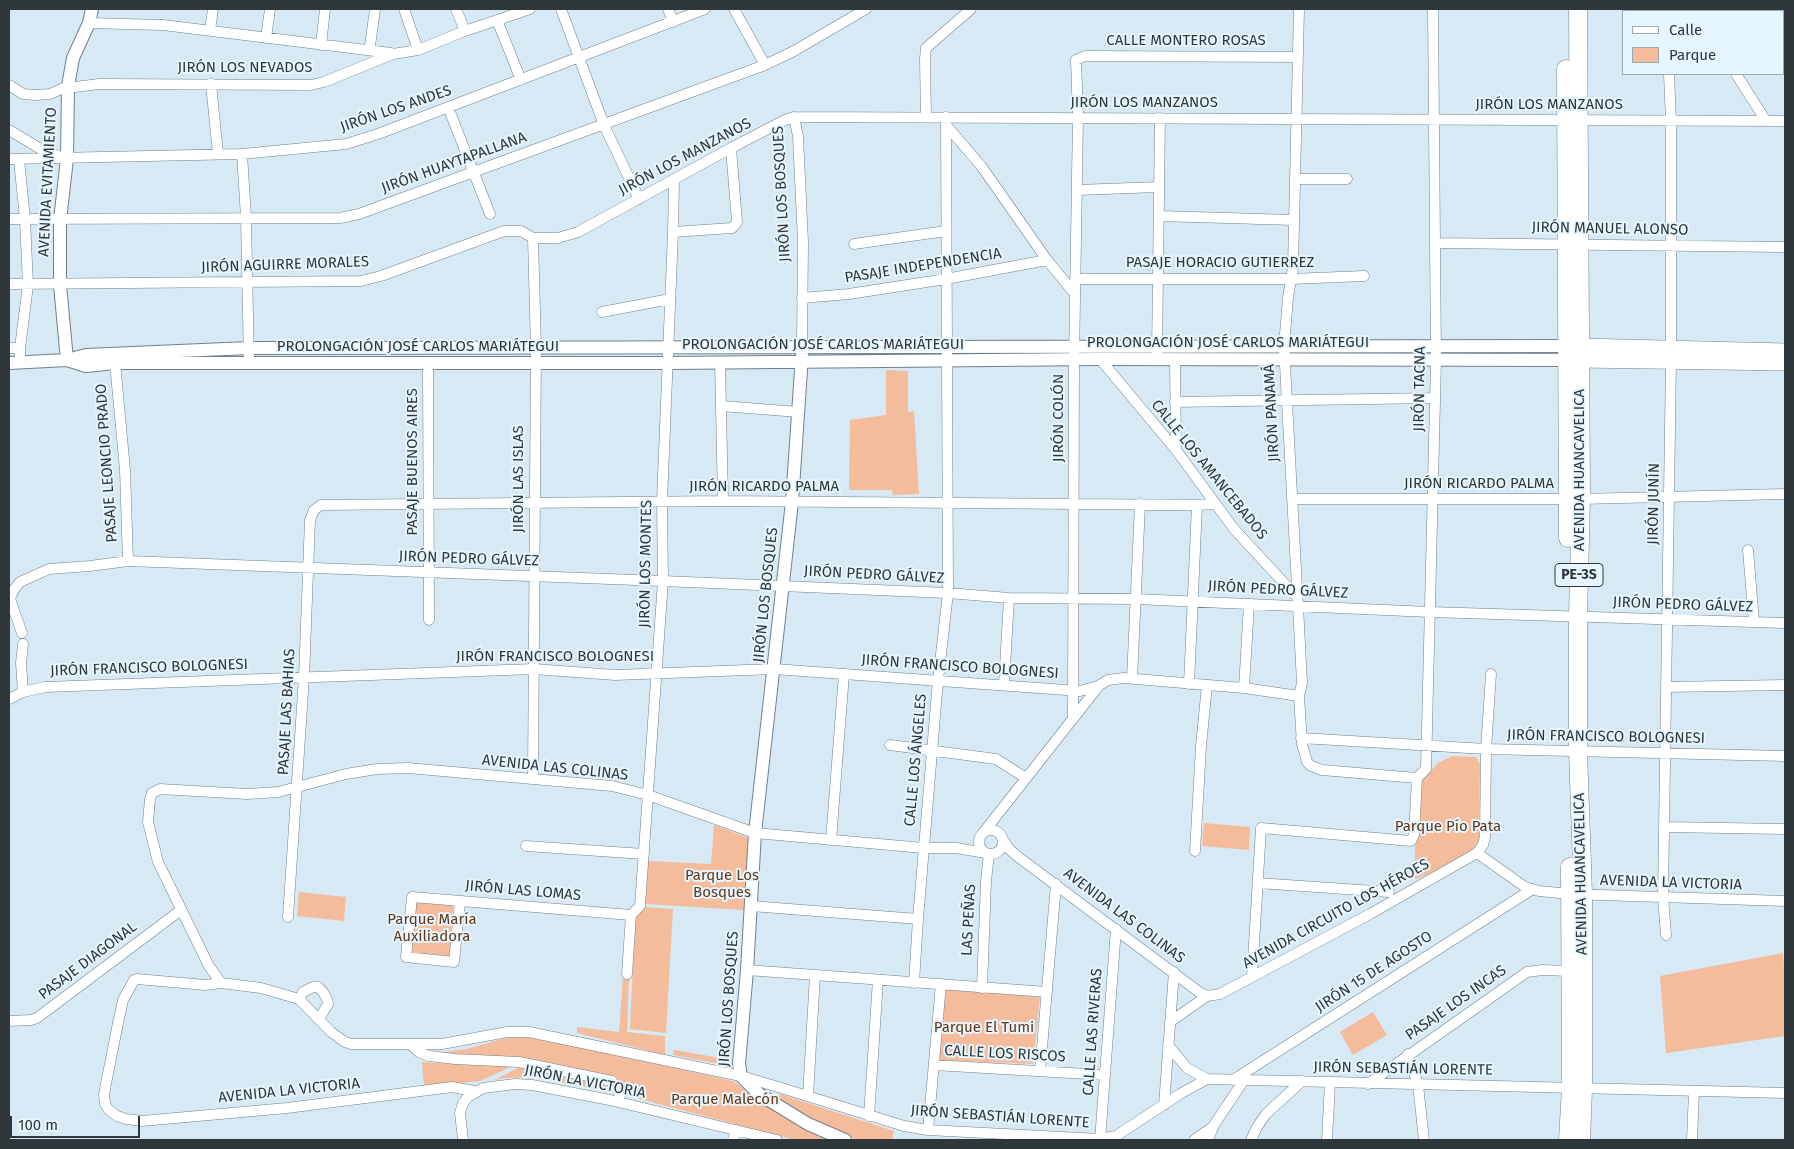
<!DOCTYPE html>
<html>
<head>
<meta charset="utf-8">
<style>
  body { margin:0 }
  #map { position:relative; width:1794px; height:1149px; overflow:hidden; background:#d6e9f5; font-family:"Fira Sans",sans-serif }
  canvas { display:block }
  .frame { position:absolute; inset:0; border:10px solid #2f373b; pointer-events:none }
  .legend { position:absolute; left:1622px; top:10px; width:162px; height:65px; box-sizing:border-box; background:#e6f6ff; border:1px solid #9daab1; margin:0; padding:6px 9px; list-style:none; font-size:15px; color:#2f373b }
  .legend li { display:flex; align-items:center; gap:10px; height:25px }
  .legend b { width:25px; border:1px solid #9daab1 }
  .scale { position:absolute; left:10px; top:1116px; width:130px; height:22px; box-sizing:border-box; border:2px solid #2f373b; border-top:0; padding-left:6px; font-size:15px; line-height:18px; white-space:nowrap; color:#2f373b; -webkit-text-stroke:4px #e6f6ff; paint-order:stroke }
</style>
</head>
<body>
<div id="map">
<canvas width="1794" height="1149"></canvas>
<div class="frame"></div>
<ul class="legend">
<li><b style="height:6px;background:#fff"></b>Calle</li>
<li><b style="height:14px;background:#f5bc9b"></b>Parque</li>
</ul>
<div class="scale">100 m</div>
</div>
<script>
const ctx = document.querySelector('canvas').getContext('2d');
ctx.lineJoin = 'round';
function fillPath(path, color) { ctx.fillStyle = color; ctx.fill(path, 'evenodd'); }
const toPath = rows => new Path2D(rows.map(r => 'M' + r).join(''));
function strokePath(path, color, width, dash) { ctx.strokeStyle = color; ctx.lineWidth = width; ctx.lineCap = dash ? 'butt' : 'round'; ctx.setLineDash(dash || []); ctx.stroke(path); }
function label(font, color, halo, rows, align = 'center') {
  ctx.font = font + ' "Fira Sans",sans-serif'; ctx.lineWidth = 4; ctx.setLineDash([]); ctx.textBaseline = 'middle'; ctx.strokeStyle = halo; ctx.fillStyle = color; for (const [text, x, y, turn = 0] of rows) {
    ctx.save(); ctx.translate(x, y); ctx.rotate((+turn || 0) * Math.PI / 180); ctx.textAlign = isNaN(turn) ? turn : align; if (halo) ctx.strokeText(text, 0, 0); ctx.fillText(text, 0, 0); ctx.restore();
  }
}
fillPath(toPath([
  [886,370,908,371,908,412,914,411,919,494,893,495,892,490,849,490,850,420,886,415],
  [1452,756,1476,757,1480,764,1479,841,1471,851,1441,869,1416,879,1414,877,1418,785,1438,763],
  [1204,823,1250,827,1249,850,1202,846],
  [714,825,749,838,745,910,644,904,648,861,711,864],
  [299,892,346,897,344,921,297,916],
  [415,902,453,905,449,956,412,953],
  [645,907,673,909,666,1033,630,1029,635,917],
  [1783,953,1785,981,1785,1036,1666,1053,1660,976],
  [623,977,629,978,627,1032,665,1036,665,1055,577,1033,577,1027,619,1032],
  [946,989,1040,997,1033,1064,939,1060],
  [1373,1012,1387,1035,1353,1055,1340,1032],
  [529,1037,543,1038,733,1081,761,1101,822,1137,830,1140,796,1140,628,1096,623,1084,616,1079,541,1061,495,1056,455,1056,437,1053,466,1049,506,1038],
  [674,1050,726,1059,725,1065,673,1055],
  [422,1062,436,1063,515,1065,480,1081,424,1087],
  [520,1067,603,1084,609,1087,610,1091,534,1077,505,1078,494,1080],
  [780,1094,894,1131,892,1140,861,1140,844,1136,823,1126,778,1098]
]), '#f5bc9b');
const minor = toPath([
  [404,9,418,50],
  [456,9,465,31],
  [561,9,604,125,639,199],
  [668,9,673,22],
  [734,9,765,65],
  [1299,9,1293,267,1288,298,1284,346,1298,606,1302,683,1299,696,1302,744,1307,762,1311,766,1322,770,1417,778,1426,769,1436,360,1433,9],
  [1667,9,1667,11],
  [1695,9,1697,11],
  [497,20,521,80],
  [89,23,163,25,391,53],
  [210,30,213,9],
  [266,38,270,9],
  [321,45,325,9],
  [370,46,375,9],
  [1736,74,1766,121],
  [211,84,218,154],
  [9,85,23,94,35,95,50,94,68,86,75,87,99,84,311,85,324,82,393,54,418,50,462,32,530,9],
  [448,107,490,214],
  [794,117,798,136,803,242,802,347],
  [926,117,925,59,926,48,971,9],
  [946,125,982,167,1047,260,1075,294],
  [9,130,39,148,61,157],
  [242,154,246,217,249,364],
  [9,159,242,154,346,144,378,134,705,9],
  [19,160,25,219,28,285,20,348,20,363],
  [1295,179,1347,179],
  [1077,190,1159,187],
  [1159,216,1294,220],
  [9,219,340,218,359,214,765,65,794,51,866,9],
  [673,232,732,228,735,225,737,222,731,148],
  [533,238,558,238,578,232,731,148,785,120,794,117,1785,121],
  [533,238,536,348,533,779],
  [1435,243,1785,247],
  [854,244,946,231],
  [1075,279,1291,279,1364,276],
  [9,284,361,281,381,276,504,231,521,231,533,238],
  [802,298,849,294,946,279,1047,260],
  [602,312,670,299],
  [9,348,20,348],
  [1157,354,1160,118],
  [1100,359,1176,450,1234,529,1297,597],
  [1175,359,1176,450],
  [720,362,723,501],
  [115,363,125,470,128,561],
  [428,363,429,620],
  [1175,402,1435,398],
  [721,406,799,412],
  [1292,499,1581,499,1785,494],
  [1748,550,1754,622],
  [22,633,10,599,13,591,20,582,49,569,90,566,128,561,663,581,948,593,1009,598,1135,599,1430,612,1785,623],
  [1132,679,1140,504],
  [1004,684,1009,598],
  [1189,684,1197,505],
  [1666,687,1785,685],
  [1244,688,1249,604],
  [23,692,21,663,23,644],
  [9,699,23,692,45,687,534,669,615,675,774,669,1080,691,1098,686,1108,680,1124,678,1244,688,1299,696],
  [1073,718,1074,360,1078,117,1076,60,1085,56,1298,57],
  [1301,738,1486,749,1785,756],
  [890,745,996,759,1026,778],
  [1664,827,1785,829],
  '979 842a12 12 0 1 1 24 0a12 12 0 1 1-24 0Z',
  [983,833,1098,687],
  [1002,838,1009,849,1017,856,1199,992,1207,996],
  [831,840,844,674],
  [526,846,644,854],
  [1195,851,1201,746,1207,685],
  [986,853,956,848,924,848,755,833,648,795,612,786,408,768,377,769,346,774,278,792,247,794,160,789,152,793,150,799,148,822,158,862,209,966,221,983,261,988,299,999,331,1032,345,1042,351,1044,442,1044,507,1032,529,1032,741,1076,788,1090,904,1126,928,1130,1100,1139,1116,1136,1180,1094,1207,1079,1785,1093],
  [1477,853,1525,887,1539,891,1570,894,1785,901],
  [1258,883,1389,892],
  [460,901,454,962,406,957,412,897,631,915],
  [751,906,918,919],
  [288,917,304,677,310,520,314,510,321,505,723,501,1197,505,1215,504],
  [1666,935,1663,897,1671,361,1671,121,1669,74],
  [747,970,1047,992],
  [627,974,631,915,640,906,663,581,662,501,673,232,674,181],
  [1252,977,1261,828,1411,841,1414,835,1417,778],
  [221,983,205,985,137,979,134,980,123,1000,118,1023,104,1094,105,1104,108,1109,117,1116,126,1119,142,1121,287,1108,452,1087,474,1091],
  [914,983,918,919,938,680,948,593,946,117],
  [982,988,986,881,989,854],
  [299,999,303,992,313,987,318,987,323,992,327,999,328,1004,319,1019],
  [9,1021,31,1020,37,1018,181,910],
  [1170,1022,1207,996,1220,994,1370,914,1477,853,1483,845,1485,837,1486,749,1491,674],
  [411,1045,419,1052,429,1056,455,1059,519,1062,612,1081,619,1089,620,1102],
  [1168,1045,1187,1068,1207,1079],
  [1408,1054,1418,1085,1424,1140],
  [934,1065,1105,1075],
  [1040,1071,1056,884],
  [1233,1080,1531,890],
  [1368,1084,1527,972,1542,970,1569,971],
  [808,1096,815,975],
  [1164,1105,1174,972],
  [869,1116,878,980],
  [928,1130,941,984],
  [463,1140,460,1113,463,1103,468,1097,483,1088,515,1084,532,1085,610,1100,777,1140],
  [733,1140,736,1130],
  [1100,1140,1116,929],
  [1194,1140,1214,1126],
  [1208,1140,1214,1125,1244,1080],
  [1251,1140,1257,1127,1266,1114,1302,1081],
  [1327,1140,1330,1082],
  [1692,1140,1694,1091]
]);
const tertiary = toPath([
  [802,355,792,502,755,833,747,970,739,1064,741,1076,759,1094,808,1124,845,1140],
  [67,360,86,366,115,363,668,363,1100,359,1574,360],
  [67,360,60,285,60,220,67,159,68,86,73,58,89,23,92,9],
  [9,363,67,360,86,355,249,348,1575,346]
]);
const secondary = toPath([
  [1580,346,1785,351],
  [1580,360,1785,363]
]);
const trunk = toPath([
  [1578,9,1581,499,1578,616,1578,751,1583,894,1583,1089,1581,1140],
  [1566,69,1568,538],
  [1568,1140,1571,1088,1570,867]
]);
strokePath(minor, '#70818c', 11);
strokePath(tertiary, '#70818c', 14);
strokePath(secondary, '#70818c', 16);
strokePath(trunk, '#70818c', 19);
strokePath(minor, '#fff', 10);
strokePath(tertiary, '#fff', 12);
strokePath(secondary, '#fff', 15);
strokePath(trunk, '#fff', 18);
for (const [x, y, w] of [
  [1579,575,48]
]) { const box = new Path2D(); box.roundRect(x - w / 2, y - 11.5, w, 23, 4); ctx.fillStyle = '#e6f6ff'; ctx.fill(box); strokePath(box, '#2f373b', 1); }
label('bold 14px', '#2f373b', null, [
  ["PE-3S",1579,575]
]);
label('15px', '#2f373b', '#e6f6ff', [
  ["CALLE MONTERO ROSAS",1186,41],
  ["JIRÓN LOS NEVADOS",245,68],
  ["JIRÓN LOS MANZANOS",1144,103],
  ["JIRÓN LOS MANZANOS",1549,105],
  ["JIRÓN LOS ANDES",396,109,-19],
  ["JIRÓN LOS MANZANOS",685,157,-28],
  ["JIRÓN HUAYTAPALLANA",454,163,-20],
  ["AVENIDA EVITAMIENTO",48,182,-87],
  ["JIRÓN LOS BOSQUES",782,194,-93],
  ["JIRÓN MANUEL ALONSO",1610,229,1],
  ["PASAJE HORACIO GUTIERREZ",1220,263],
  ["JIRÓN AGUIRRE MORALES",285,265,-2],
  ["PASAJE INDEPENDENCIA",923,266,-9],
  ["PROLONGACIÓN JOSÉ CARLOS MARIÁTEGUI",1228,343],
  ["PROLONGACIÓN JOSÉ CARLOS MARIÁTEGUI",823,345],
  ["PROLONGACIÓN JOSÉ CARLOS MARIÁTEGUI",418,347],
  ["JIRÓN TACNA",1420,389,-89],
  ["JIRÓN PANAMÁ",1272,413,-93],
  ["JIRÓN COLÓN",1059,418,-90],
  ["PASAJE BUENOS AIRES",413,462,-90],
  ["PASAJE LEONCIO PRADO",107,463,-94],
  ["CALLE LOS AMANCEBADOS",1209,470,51],
  ["AVENIDA HUANCAVELICA",1580,470,-90],
  ["JIRÓN LAS ISLAS",519,479,-90],
  ["JIRÓN RICARDO PALMA",1479,484],
  ["JIRÓN RICARDO PALMA",764,487],
  ["JIRÓN JUNÍN",1654,504,-89],
  ["JIRÓN PEDRO GÁLVEZ",469,559,2],
  ["JIRÓN LOS MONTES",646,564,-89],
  ["JIRÓN PEDRO GÁLVEZ",874,575,3],
  ["JIRÓN PEDRO GÁLVEZ",1278,590,3],
  ["JIRÓN LOS BOSQUES",766,595,-84],
  ["JIRÓN PEDRO GÁLVEZ",1683,605,2],
  ["JIRÓN FRANCISCO BOLOGNESI",555,657],
  ["JIRÓN FRANCISCO BOLOGNESI",960,667,4],
  ["JIRÓN FRANCISCO BOLOGNESI",149,668,-2],
  ["PASAJE LAS BAHIAS",287,712,-87],
  ["JIRÓN FRANCISCO BOLOGNESI",1606,737,1],
  ["CALLE LOS ÁNGELES",916,760,-85],
  ["AVENIDA LAS COLINAS",555,768,6],
  ["AVENIDA HUANCAVELICA",1581,874,-91],
  ["AVENIDA LA VICTORIA",1671,883,2],
  ["JIRÓN LAS LOMAS",523,891,5],
  ["AVENIDA CIRCUITO LOS HÉROES",1336,914,-29],
  ["AVENIDA LAS COLINAS",1124,916,37],
  ["LAS PEÑAS",969,920,-87],
  ["PASAJE DIAGONAL",88,961,-37],
  ["JIRÓN 15 DE AGOSTO",1374,972,-33],
  ["JIRÓN LOS BOSQUES",729,999,-86],
  ["PASAJE LOS INCAS",1456,1003,-35],
  ["CALLE LAS RIVERAS",1093,1032,-86],
  ["CALLE LOS RISCOS",1005,1054,3],
  ["JIRÓN SEBASTIÁN LORENTE",1403,1069,1],
  ["JIRÓN LA VICTORIA",585,1082,11],
  ["AVENIDA LA VICTORIA",289,1091,-6],
  ["JIRÓN SEBASTIÁN LORENTE",1000,1117,4]
]);
label('15px', '#663616', '#e6f6ff', [
  ["Parque Pío Pata",1448,827],
  ["Parque Los",722,876],
  ["Bosques",722,893],
  ["Parque María",432,920],
  ["Auxiliadora",432,937],
  ["Parque El Tumi",984,1028],
  ["Parque Malecón",725,1100]
]);
</script>
</body>
</html>
